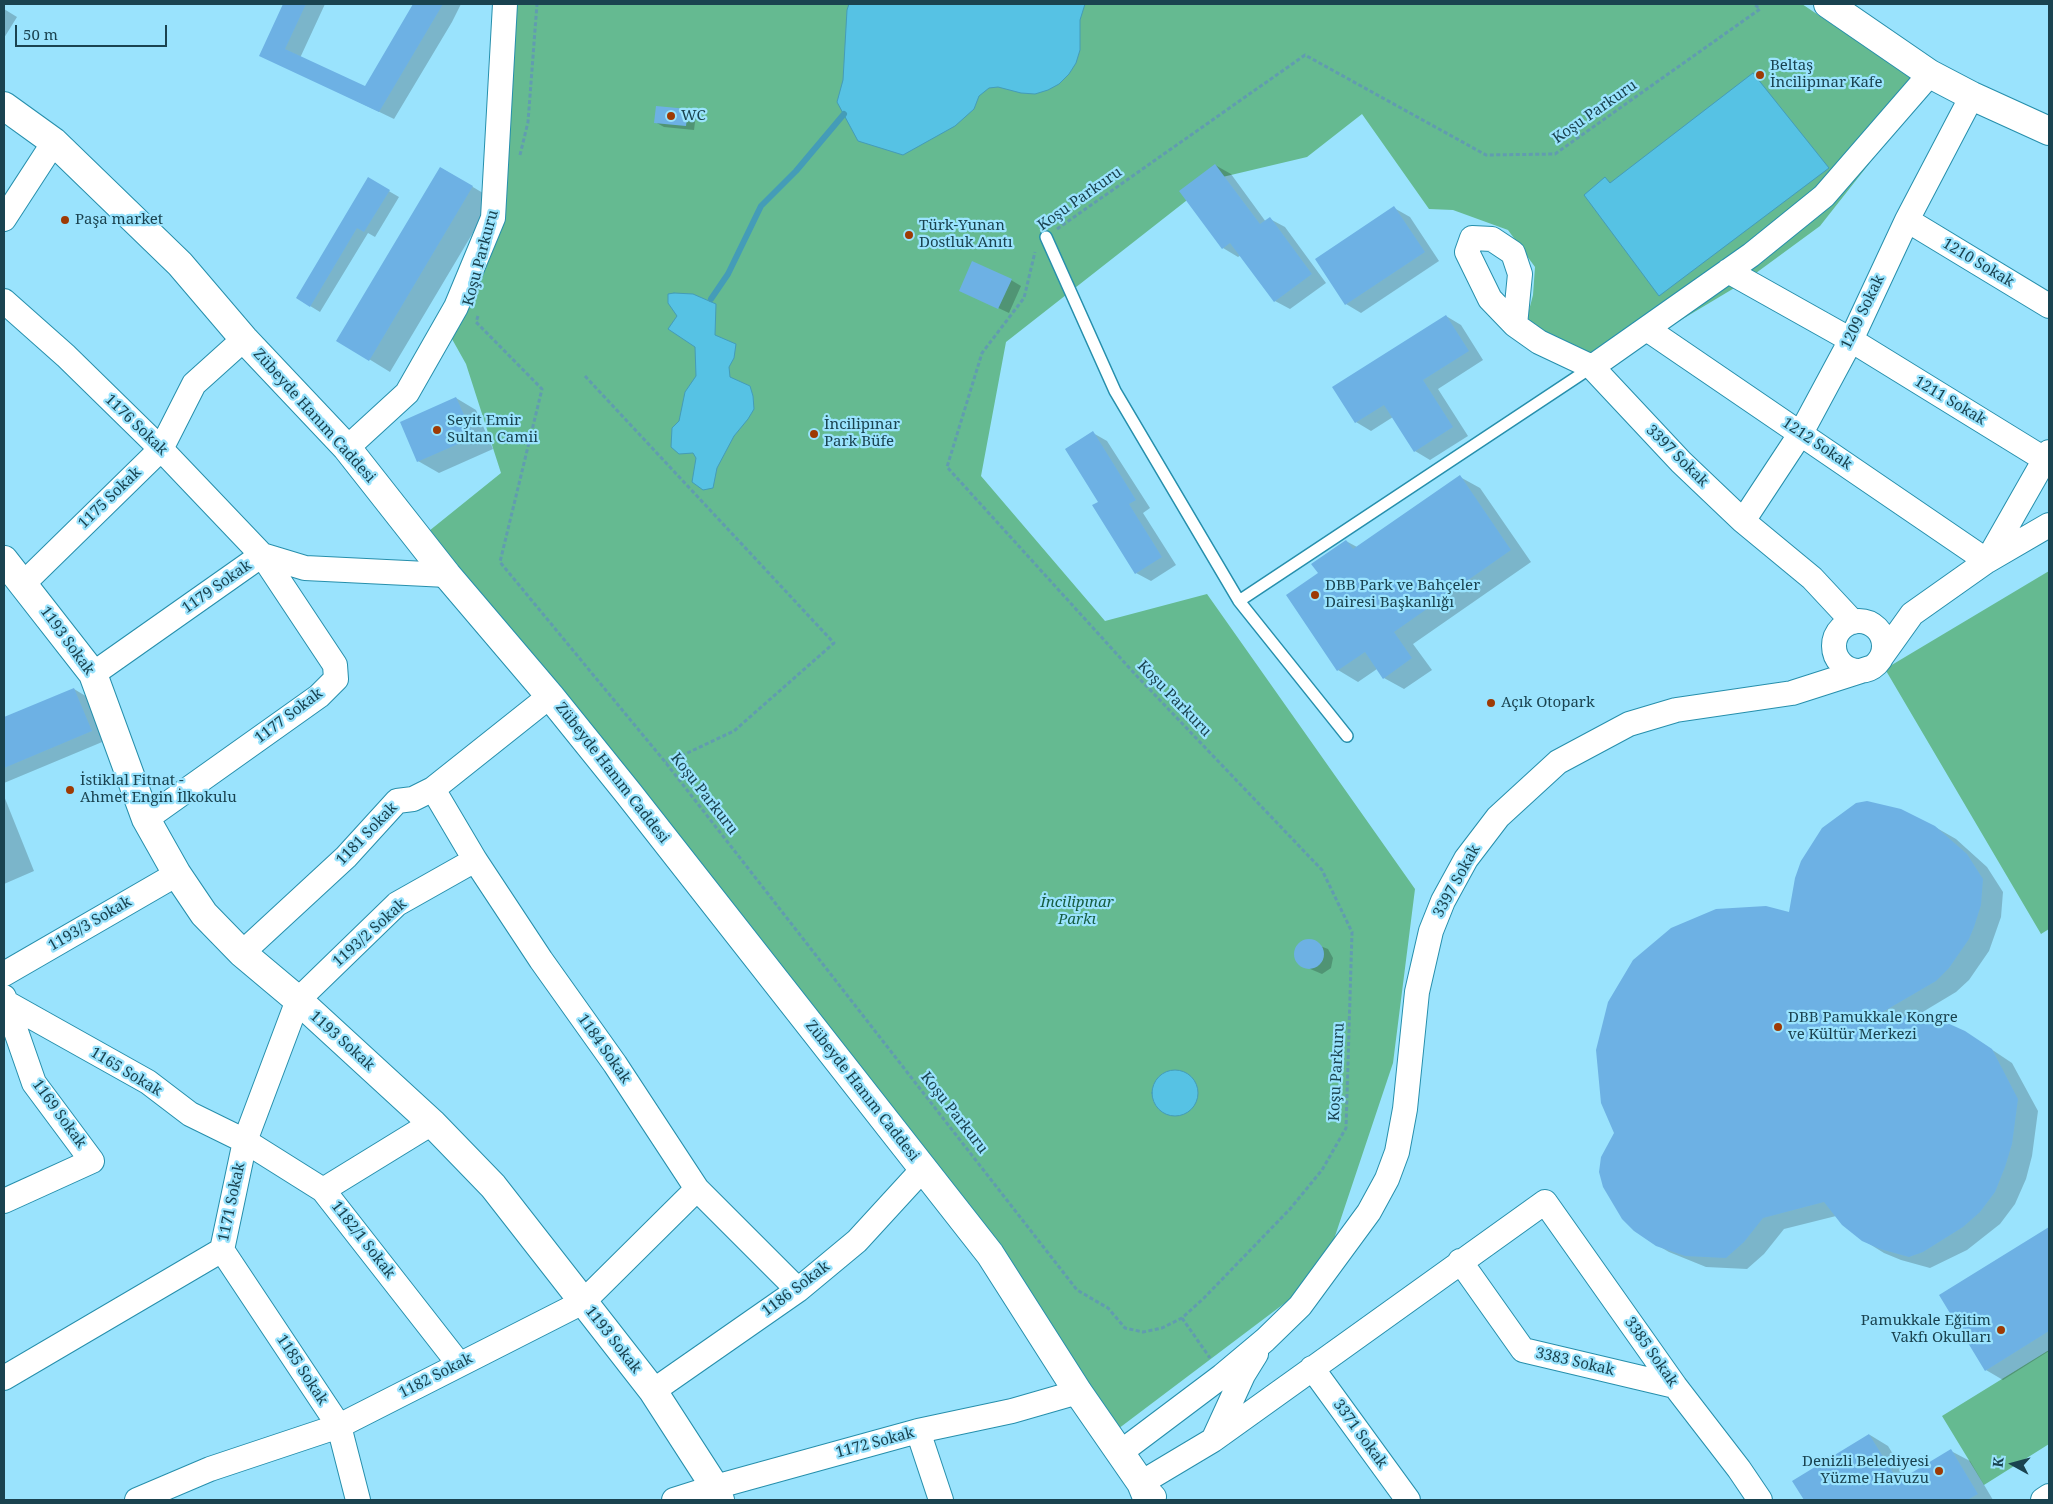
<!DOCTYPE html>
<html>
<head>
<meta charset="utf-8">
<style>
  body { margin:0 }
  #map { position:relative; width:2053px; height:1504px; overflow:hidden; background:#9ae3fd; font-family:"Noto Serif",serif }
  canvas { display:block }
  .frame { position:absolute; inset:0; border:5px solid #1a4350; pointer-events:none }
  .north { position:absolute; left:1988px; top:1439px; width:50px; height:50px; -webkit-text-stroke:4px #9ae3fd; paint-order:stroke; rotate:277deg; font-size:14px; font-weight:700; line-height:20px; text-align:center; color:#1a4350 }
  .north::after { content:''; display:block; margin:auto; width:18px; height:22px; background:#1a4350; clip-path:polygon(50% 0,100% 100%,50% 72%,0 100%) }
  .scale { position:absolute; left:15px; top:25px; width:152px; height:22px; box-sizing:border-box; border:2px solid #1a4350; border-top:0; padding-left:6px; font-size:15px; line-height:18px; white-space:nowrap; color:#1a4350; -webkit-text-stroke:4px #9ae3fd; paint-order:stroke }
</style>
</head>
<body>
<div id="map">
<canvas width="2053" height="1504"></canvas>
<div class="frame"></div>
<div class="north">K</div>
<div class="scale">50 m</div>
</div>
<script>
const ctx = document.querySelector('canvas').getContext('2d');
ctx.lineJoin = 'round';
function fillPath(path, color) { ctx.fillStyle = color; ctx.fill(path, 'evenodd'); }
const toPath = rows => new Path2D(rows.map(r => 'M' + r).join(''));
function strokePath(path, color, width, dash) { ctx.strokeStyle = color; ctx.lineWidth = width; ctx.lineCap = dash ? 'butt' : 'round'; ctx.setLineDash(dash || []); ctx.stroke(path); }
function label(font, color, halo, rows, align = 'center') {
  ctx.font = font + ' "Noto Serif",serif'; ctx.lineWidth = 4.5; ctx.setLineDash([]); ctx.textBaseline = 'middle'; ctx.strokeStyle = halo; ctx.fillStyle = color; for (const [text, x, y, turn = 0] of rows) {
    ctx.save(); ctx.translate(x, y); ctx.rotate((+turn || 0) * Math.PI / 180); ctx.textAlign = isNaN(turn) ? turn : align; if (halo) ctx.strokeText(text, 0, 0); ctx.fillText(text, 0, 0); ctx.restore();
  }
}
fillPath(toPath([
  [516,4,1802,4,1928,89,1820,226,1741,284,1584,378,1526,322,1533,295,1535,267,1508,230,1453,210,1429,209,1362,114,1307,157,1214,179,1006,342,981,476,1105,621,1207,594,1415,889,1393,1063,1322,1275,1110,1435,429,531,501,473,466,364,452,339,501,226],
  [2049,571,2049,929,2041,934,1885,669],
  [2049,1350,2049,1444,1984,1485,1942,1416]
]), '#65ba91');
const water = toPath([
  [849,4,1085,4,1080,20,1080,50,1076,63,1069,74,1059,84,1048,90,1035,94,1021,93,998,87,989,88,979,96,974,109,955,126,903,155,858,141,837,102,843,80,847,10,849,4],
  [1753,73,1829,168,1659,296,1584,195,1605,177,1610,183,1753,73],
  [674,293,693,294,716,304,715,335,736,344,734,358,729,367,730,377,750,386,753,396,754,409,748,419,734,436,717,468,713,488,703,490,692,482,696,458,693,453,679,454,671,447,672,428,679,421,685,392,696,376,695,347,668,329,677,316,668,303,668,294,674,293],
  '1152 1093a23 23 0 1 1 46 0a23 23 0 1 1-46 0Z'
]);
fillPath(water, '#56c2e4');
strokePath(water, '#449cb8', 1);
fillPath(toPath([
  [285,4,325,4,300,58,366,88,415,4,461,4,452,22,394,119,261,55],
  [4,9,17,17,4,38],
  [687,110,696,115,694,130,664,127,655,122],
  [1215,165,1231,174,1266,222,1270,219,1285,227,1326,283,1290,309,1275,301,1241,255,1238,257,1223,248],
  [441,168,493,199,390,372,338,340],
  [368,179,399,197,375,237,368,233,320,312,297,298],
  [1394,208,1410,217,1439,261,1361,313,1346,304],
  [1011,280,1021,286,1009,313,960,290],
  [1446,316,1461,325,1483,360,1438,389,1468,436,1430,460,1415,451,1393,417,1371,431,1356,422],
  [456,398,476,410,493,449,439,473,418,461],
  [1093,433,1107,441,1150,508,1143,513,1176,565,1151,581,1136,573],
  [1460,477,1480,488,1531,562,1413,644,1432,670,1404,689,1384,678,1377,669,1358,682,1338,670,1319,573,1346,541,1357,547],
  [74,689,89,698,107,740,4,783,4,718],
  [4,796,34,871,4,884],
  [1935,827,1956,839,1987,867,2003,892,2001,917,1989,951,1969,980,1956,992,1911,1019,1979,1041,2012,1063,2038,1111,2032,1156,2026,1179,2015,1204,2000,1224,1967,1250,1930,1268,1901,1260,1884,1253,1863,1240,1836,1216,1784,1229,1764,1254,1747,1269,1706,1267,1669,1252,1648,1240,1790,913],
  [1307,941,1328,949,1333,958,1331,968,1322,974,1301,965,1296,956,1298,946],
  [2049,1229,2049,1351,2003,1380,1986,1370,1941,1296],
  [1870,1435,1888,1446,1907,1477,1951,1451,1970,1461,1993,1500,1805,1500,1794,1481]
]), '#0003');
strokePath(toPath([
  [711,299,728,274,761,206,796,171,844,114]
]), '#449cb8', 6);
fillPath(toPath([
  [283,4,306,4,285,49,365,86,413,4,443,4,379,112,259,56],
  [656,106,688,109,686,126,654,123],
  [1215,164,1260,224,1270,217,1312,274,1274,302,1230,243,1222,249,1179,191],
  [440,167,473,186,369,361,336,341],
  [368,177,390,190,364,232,357,228,310,307,296,298],
  [1394,206,1425,252,1345,305,1315,259],
  [972,261,1012,279,998,309,959,291],
  [1446,315,1469,351,1423,380,1453,427,1414,452,1384,405,1355,423,1332,387],
  [456,397,474,437,417,462,400,422],
  [1093,431,1136,500,1129,504,1162,557,1135,574,1092,505,1098,502,1065,449],
  [1460,475,1511,550,1394,632,1412,658,1383,679,1365,652,1337,671,1286,595,1318,573,1311,564,1346,540,1353,549],
  [74,688,92,731,4,768,4,717],
  [1867,801,1901,809,1935,826,1967,854,1983,879,1981,905,1974,927,1969,939,1949,968,1936,981,1881,1013,1945,1022,1965,1031,1992,1049,2018,1099,2012,1144,2005,1167,1995,1192,1980,1212,1963,1227,1923,1252,1909,1257,1880,1249,1862,1241,1842,1225,1824,1202,1763,1218,1744,1242,1726,1258,1685,1256,1656,1246,1634,1231,1622,1219,1603,1187,1599,1172,1601,1157,1614,1133,1601,1103,1596,1050,1608,1002,1633,960,1671,928,1716,909,1766,906,1789,912,1795,878,1801,861,1822,828,1856,803],
  '1294 954a15 15 0 1 1 30 0a15 15 0 1 1-30 0Z',
  [2049,1227,2049,1331,1985,1371,1939,1295],
  [1869,1434,1898,1481,1951,1449,1978,1494,1967,1500,1804,1500,1792,1481]
]), '#6db1e4');
const lane = toPath([
  [1046,237,1115,391,1239,601],
  [1347,736,1239,601,1592,367]
]);
const street = toPath([
  [4,219,54,142],
  [1907,220,2049,306],
  [1728,271,1851,340,2049,462],
  [4,301,66,356,161,449,262,555,335,665,336,679,319,696,146,819],
  [1515,325,1520,274,1513,253,1492,239,1472,238,1467,252,1490,299,1515,325,1539,342,1592,367,1681,462,1743,521,1812,578,1853,622],
  [1647,329,1987,561,2049,452],
  [1592,367,1751,255,1824,196,1930,74],
  [347,448,407,393,456,307,493,218,505,4],
  [1743,521,1801,433,1851,340,1907,220,1972,96],
  [24,583,161,449,194,384,244,339],
  '1834 646a25 25 0 1 1 50 0a25 25 0 1 1-50 0Z',
  [1882,656,1912,614,1987,561,2049,525],
  [93,674,262,555,305,568,447,575],
  [433,789,475,860,541,960,615,1064,697,1189,798,1290],
  [242,953,346,857,397,801,413,799,433,789,550,696],
  [4,974,177,874],
  [4,997,34,1083,92,1161,4,1201],
  [7,1003,148,1082,190,1114,245,1141,323,1190,459,1364],
  [323,1190,432,1123],
  [222,1250,339,1426,358,1500],
  [1460,1261,1523,1350,1675,1386],
  [1312,1368,1408,1500],
  [4,1378,222,1250,245,1141,298,1000,397,904,475,860],
  [653,1391,798,1290,857,1241,923,1169],
  [918,1431,941,1500],
  [1215,1436,1243,1375,1256,1354],
  [1121,1452,1222,1376,1265,1340,1300,1306,1369,1212,1387,1179,1397,1152,1405,1109,1417,992,1431,931,1443,901,1466,859,1498,817,1558,762,1629,724,1676,710,1792,693,1870,668],
  [1154,1497,1141,1483,1213,1440,1545,1202,1675,1386,1739,1469,1760,1500],
  [137,1500,210,1469,339,1426,583,1302,697,1189],
  [674,1500,715,1487,918,1431,1012,1411,1078,1392],
  [2043,1500,2049,1496]
]);
const secondary = toPath([
  [1828,4,1930,74,1972,96,2049,131],
  [4,106,54,142,180,264,244,339,347,448,447,575,550,696,629,794,990,1254,1078,1392,1141,1483,1148,1500],
  [4,560,93,674,146,819,177,874,204,914,242,953,298,1000,432,1123,493,1186,653,1391,715,1487,720,1500]
]);
strokePath(lane, '#268fac', 14);
strokePath(street, '#268fac', 26);
strokePath(secondary, '#268fac', 30);
strokePath(toPath([
  [520,155,528,122,537,4],
  [1057,229,1305,55,1486,155,1555,154,1760,9,1754,4],
  [478,316,476,322,542,389,500,562,666,763,1077,1290,1108,1308,1125,1328,1143,1332,1162,1328,1182,1318,1204,1298,1290,1209,1322,1170,1346,1128,1352,932,1322,870,1134,673,947,467,982,353,1024,298,1035,252],
  [585,376,834,643,734,731,666,763],
  [1182,1318,1210,1358]
]), '#619cb0', 3, [4, 2.5]);
strokePath(lane, '#fff', 11);
strokePath(street, '#fff', 24);
strokePath(secondary, '#fff', 28);
for (const [x, y, r, color] of [
  [1760,75,5,"#9e3a04"],
  [671,116,5,"#9e3a04"],
  [65,220,5,"#9e3a04"],
  [909,235,5,"#9e3a04"],
  [437,430,5,"#9e3a04"],
  [814,434,5,"#9e3a04"],
  [1315,595,5,"#9e3a04"],
  [1491,703,5,"#9e3a04"],
  [70,790,5,"#9e3a04"],
  [1778,1027,5,"#9e3a04"],
  [2001,1330,5,"#9e3a04"],
  [1939,1471,5,"#9e3a04"]
]) { const dot = new Path2D(); dot.arc(x, y, r, 0, 2 * Math.PI); ctx.fillStyle = color; ctx.fill(dot); strokePath(dot, '#9ae3fd', 2); }
label('15px', '#1a4350', '#9ae3fd', [
  ["Beltaş",1770,66],
  ["İncilipınar Kafe",1770,83],
  ["WC",681,116],
  ["Paşa market",75,220],
  ["Türk-Yunan",919,226],
  ["Dostluk Anıtı",919,243],
  ["Seyit Emir",447,421],
  ["Sultan Camii",447,438],
  ["İncilipınar",824,425],
  ["Park Büfe",824,442],
  ["DBB Park ve Bahçeler",1325,586],
  ["Dairesi Başkanlığı",1325,603],
  ["Açık Otopark",1501,703],
  ["İstiklal Fitnat -",80,781],
  ["Ahmet Engin İlkokulu",80,798],
  ["DBB Pamukkale Kongre",1788,1018],
  ["ve Kültür Merkezi",1788,1035],
  ["Pamukkale Eğitim",1991,1321,"right"],
  ["Vakfı Okulları",1991,1338,"right"],
  ["Denizli Belediyesi",1929,1462,"right"],
  ["Yüzme Havuzu",1929,1479,"right"]
], 'left');
label('15px', '#1a4350', '#9ae3fd', [
  ["Koşu Parkuru",1595,112,-35],
  ["Koşu Parkuru",1080,199,-35],
  ["Koşu Parkuru",481,258,-75],
  ["1210 Sokak",1978,263,31],
  ["1209 Sokak",1863,312,-64],
  ["1211 Sokak",1950,401,31],
  ["Zübeyde Hanım Caddesi",314,416,48],
  ["1176 Sokak",136,425,44],
  ["1212 Sokak",1817,444,34],
  ["3397 Sokak",1677,456,45],
  ["1175 Sokak",110,498,-44],
  ["1179 Sokak",217,587,-35],
  ["1193 Sokak",67,641,54],
  ["Koşu Parkuru",1174,699,46],
  ["1177 Sokak",289,716,-37],
  ["Zübeyde Hanım Caddesi",612,773,52],
  ["Koşu Parkuru",704,794,52],
  ["1181 Sokak",367,834,-46],
  ["3397 Sokak",1457,881,-61],
  ["1193/3 Sokak",90,924,-30],
  ["1193/2 Sokak",370,933,-42],
  ["1193 Sokak",342,1041,42],
  ["1184 Sokak",604,1049,55],
  ["1165 Sokak",126,1072,31],
  ["Koşu Parkuru",1337,1072,-87],
  ["Zübeyde Hanım Caddesi",862,1091,52],
  ["Koşu Parkuru",954,1113,52],
  ["1169 Sokak",59,1114,54],
  ["1171 Sokak",232,1202,-78],
  ["1182/1 Sokak",363,1240,52],
  ["1186 Sokak",796,1289,-37],
  ["1193 Sokak",613,1340,52],
  ["3385 Sokak",1651,1352,55],
  ["3383 Sokak",1575,1362,13],
  ["1185 Sokak",302,1370,57],
  ["1182 Sokak",436,1376,-27],
  ["3371 Sokak",1360,1434,54],
  ["1172 Sokak",875,1443,-15]
]);
label('italic 15px', '#175d41', '#9ae3fd', [
  ["İncilipınar",1077,903],
  ["Parkı",1077,920]
]);
</script>
</body>
</html>
